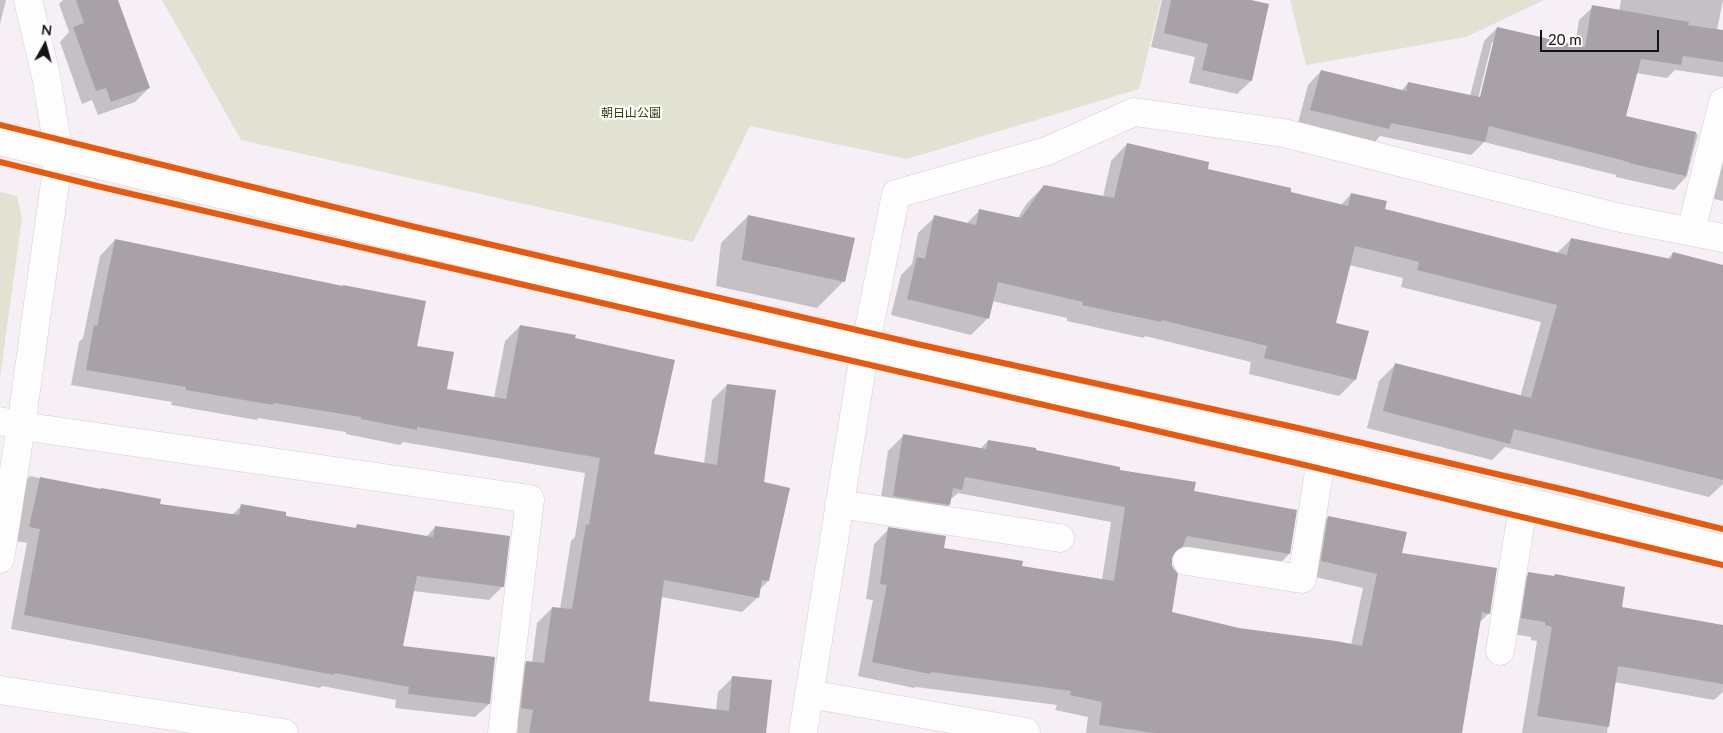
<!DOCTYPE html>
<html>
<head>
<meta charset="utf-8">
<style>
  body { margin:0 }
  #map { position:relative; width:1723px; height:733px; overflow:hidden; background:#f6f0f6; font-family:Lato,sans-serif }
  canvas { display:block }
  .north { position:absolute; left:20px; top:20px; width:50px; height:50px; -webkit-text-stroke:4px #fefefe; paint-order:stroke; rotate:7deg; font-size:14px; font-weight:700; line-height:20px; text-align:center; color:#151014 }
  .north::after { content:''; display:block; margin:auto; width:18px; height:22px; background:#151014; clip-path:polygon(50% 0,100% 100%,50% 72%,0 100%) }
  .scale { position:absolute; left:1540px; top:30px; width:119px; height:22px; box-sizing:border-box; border:2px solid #151014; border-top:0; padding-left:6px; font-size:15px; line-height:18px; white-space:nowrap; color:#151014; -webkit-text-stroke:4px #fefefe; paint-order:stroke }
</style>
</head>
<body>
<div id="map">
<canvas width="1723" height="733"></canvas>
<div class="north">N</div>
<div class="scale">20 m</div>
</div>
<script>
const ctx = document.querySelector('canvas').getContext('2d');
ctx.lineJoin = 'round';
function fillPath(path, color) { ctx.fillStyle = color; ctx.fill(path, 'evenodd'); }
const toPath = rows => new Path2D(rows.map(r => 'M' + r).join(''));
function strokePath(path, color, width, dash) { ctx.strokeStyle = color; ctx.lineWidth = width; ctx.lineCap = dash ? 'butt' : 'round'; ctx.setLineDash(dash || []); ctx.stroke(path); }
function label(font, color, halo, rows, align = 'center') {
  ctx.font = font + ' Lato,"Noto Sans JP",sans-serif'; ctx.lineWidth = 4.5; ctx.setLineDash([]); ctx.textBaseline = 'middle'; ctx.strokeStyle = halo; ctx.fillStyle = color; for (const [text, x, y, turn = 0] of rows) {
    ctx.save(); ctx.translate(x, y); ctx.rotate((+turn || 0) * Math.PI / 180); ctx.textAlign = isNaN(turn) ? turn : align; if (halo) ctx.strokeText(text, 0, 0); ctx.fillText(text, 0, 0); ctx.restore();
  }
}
fillPath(toPath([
  [162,0,1161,0,1139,89,907,159,750,126,693,242,241,140],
  [1290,0,1544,0,1466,37,1306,65],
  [0,192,17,196,22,218,0,378]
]), '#e1e2d2');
fillPath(toPath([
  [0,0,6,0,0,24],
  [63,0,117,0,149,88,135,102,98,115,92,100,82,104,60,42,69,32,59,4],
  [1162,0,1245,0,1268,5,1251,81,1237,94,1189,83,1195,57,1151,47],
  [1621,0,1723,0,1717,30,1723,31,1723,77,1675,70,1667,78,1636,73,1624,117,1698,134,1687,176,1674,190,1616,177,1616,175,1484,142,1471,155,1380,136,1375,142,1298,123,1308,85,1321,71,1401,91,1408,83,1470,96,1484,41,1497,28,1575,46,1579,20,1593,7,1619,11],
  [1492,42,1494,42,1479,103,1477,103],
  [1127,144,1206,170,1289,193,1340,206,1351,194,1383,210,1557,253,1571,239,1667,260,1673,253,1723,266,1723,484,1709,497,1505,447,1492,460,1367,428,1379,381,1395,365,1520,397,1541,322,1401,287,1403,278,1349,265,1334,324,1355,380,1339,396,1249,374,1251,362,1145,336,1144,338,1067,321,1067,318,992,301,987,319,971,335,891,315,901,275,912,264,918,233,935,217,966,224,980,210,1017,219,1027,203,1044,186,1103,197,1111,161],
  [1723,148,1723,201,1706,197],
  [748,216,844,281,817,308,716,286,721,243],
  [115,240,416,347,446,390,494,398,505,341,520,326,574,338,653,456,704,464,712,400,727,385,763,483,768,581,759,590,758,597,742,612,661,597,648,702,716,710,718,692,733,677,764,733,517,733,518,725,506,723,511,678,527,662,532,663,537,623,552,608,560,609,571,541,575,537,585,473,403,442,400,445,346,434,346,432,258,418,257,420,171,405,172,402,71,385,79,342,83,338,100,256],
  [903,436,980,449,988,441,1118,471,1193,492,1289,554,1274,569,1177,551,1171,557,1170,613,1239,629,1351,645,1363,588,1307,575,1313,532,1328,517,1401,554,1489,613,1479,623,1460,733,1086,733,1088,717,1055,710,1057,705,916,687,914,688,858,676,873,600,866,599,874,544,889,529,943,549,1021,568,1102,580,1111,522,958,493,950,500,949,505,934,520,879,511,888,451],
  [30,476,158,505,231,516,241,506,284,517,354,529,357,526,426,537,435,527,508,537,502,587,489,600,413,591,402,647,489,704,475,717,395,708,396,700,322,686,320,688,11,629,27,543,16,541,20,523,11,522,16,490],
  [1529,574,1620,608,1723,626,1723,692,1714,700,1614,682,1607,733,1522,733,1537,641,1531,640,1531,637,1507,633,1514,588]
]), '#0003');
fillPath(toPath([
  [76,0,118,0,150,88,111,102,106,88,96,91,73,27,84,23],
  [1171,0,1251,0,1269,4,1252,81,1202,70,1208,44,1164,33],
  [1592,5,1689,22,1688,25,1723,30,1723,62,1683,56,1681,65,1641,59,1626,116,1696,132,1686,176,1629,163,1629,162,1489,126,1485,142,1391,123,1389,129,1310,110,1321,70,1406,91,1408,82,1480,97,1497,27,1585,47],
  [1127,143,1209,162,1208,169,1291,188,1291,192,1348,206,1351,193,1387,201,1385,209,1567,255,1571,238,1671,259,1673,252,1723,265,1723,480,1514,429,1510,444,1383,411,1395,363,1531,398,1557,305,1417,270,1419,262,1355,246,1336,323,1369,331,1356,380,1264,358,1267,346,1162,320,1161,322,1082,305,1083,302,998,282,989,319,907,299,917,257,925,259,934,215,976,225,979,209,1021,218,1044,185,1114,198],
  [748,215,855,238,845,282,742,260],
  [115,239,343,286,343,285,426,301,417,346,454,352,447,389,506,399,520,325,576,335,575,338,675,360,654,454,717,465,727,384,776,390,764,482,790,488,769,581,762,580,759,598,664,580,649,701,729,711,732,676,772,680,766,733,529,733,533,710,521,708,526,661,544,663,552,607,572,609,586,524,589,525,600,458,417,427,417,430,361,419,361,417,274,403,273,405,186,390,186,387,86,370,94,325,97,326],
  [903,434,986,449,988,440,1036,448,1036,450,1120,467,1120,470,1196,482,1194,491,1297,510,1290,554,1187,536,1183,546,1175,552,1172,558,1172,566,1178,574,1172,612,1239,628,1336,641,1362,646,1377,574,1321,561,1328,516,1407,532,1402,553,1497,568,1490,614,1482,612,1462,733,1155,733,1099,725,1102,702,1070,695,1071,691,931,672,930,674,872,662,887,585,880,584,888,527,946,536,944,548,1023,561,1022,566,1114,581,1125,507,965,477,962,490,953,488,950,505,893,496],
  [40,477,101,489,101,488,161,499,160,504,239,515,241,504,286,512,286,516,356,528,357,524,433,537,435,526,510,536,504,587,417,576,403,646,495,657,490,704,408,694,409,687,335,673,334,675,24,615,40,529,29,527],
  [1528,572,1554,576,1555,574,1625,587,1622,607,1723,625,1723,684,1618,666,1609,727,1537,716,1552,627,1545,625,1545,622,1521,618]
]), '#a8a1a8');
const street = toPath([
  [1691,231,1723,102],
  [865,348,896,194,1047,151,1134,112,1284,133,1616,217,1723,238],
  [0,421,21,426,530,499,502,733],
  [839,504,1060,538],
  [0,559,21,426,59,154,46,76,28,0],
  [1187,561,1302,579,1322,453],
  [1500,651,1524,500],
  [0,690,284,733],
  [809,694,1026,732]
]);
const secondary = toPath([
  [0,141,834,342,1322,453,1723,549],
  [803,733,865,348]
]);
strokePath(street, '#d3ced3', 29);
strokePath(secondary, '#d3ced3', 29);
strokePath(street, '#fefdfe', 28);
strokePath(secondary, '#fefdfe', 28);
strokePath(toPath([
  [0,125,411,226,917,344,1298,428,1574,492,1723,529],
  [0,162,97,186,792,347,1292,462,1723,565]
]), '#e8590c', 6);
label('12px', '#363c02', '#fefefe', [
  ["朝日山公園",631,113]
]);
</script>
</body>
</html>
